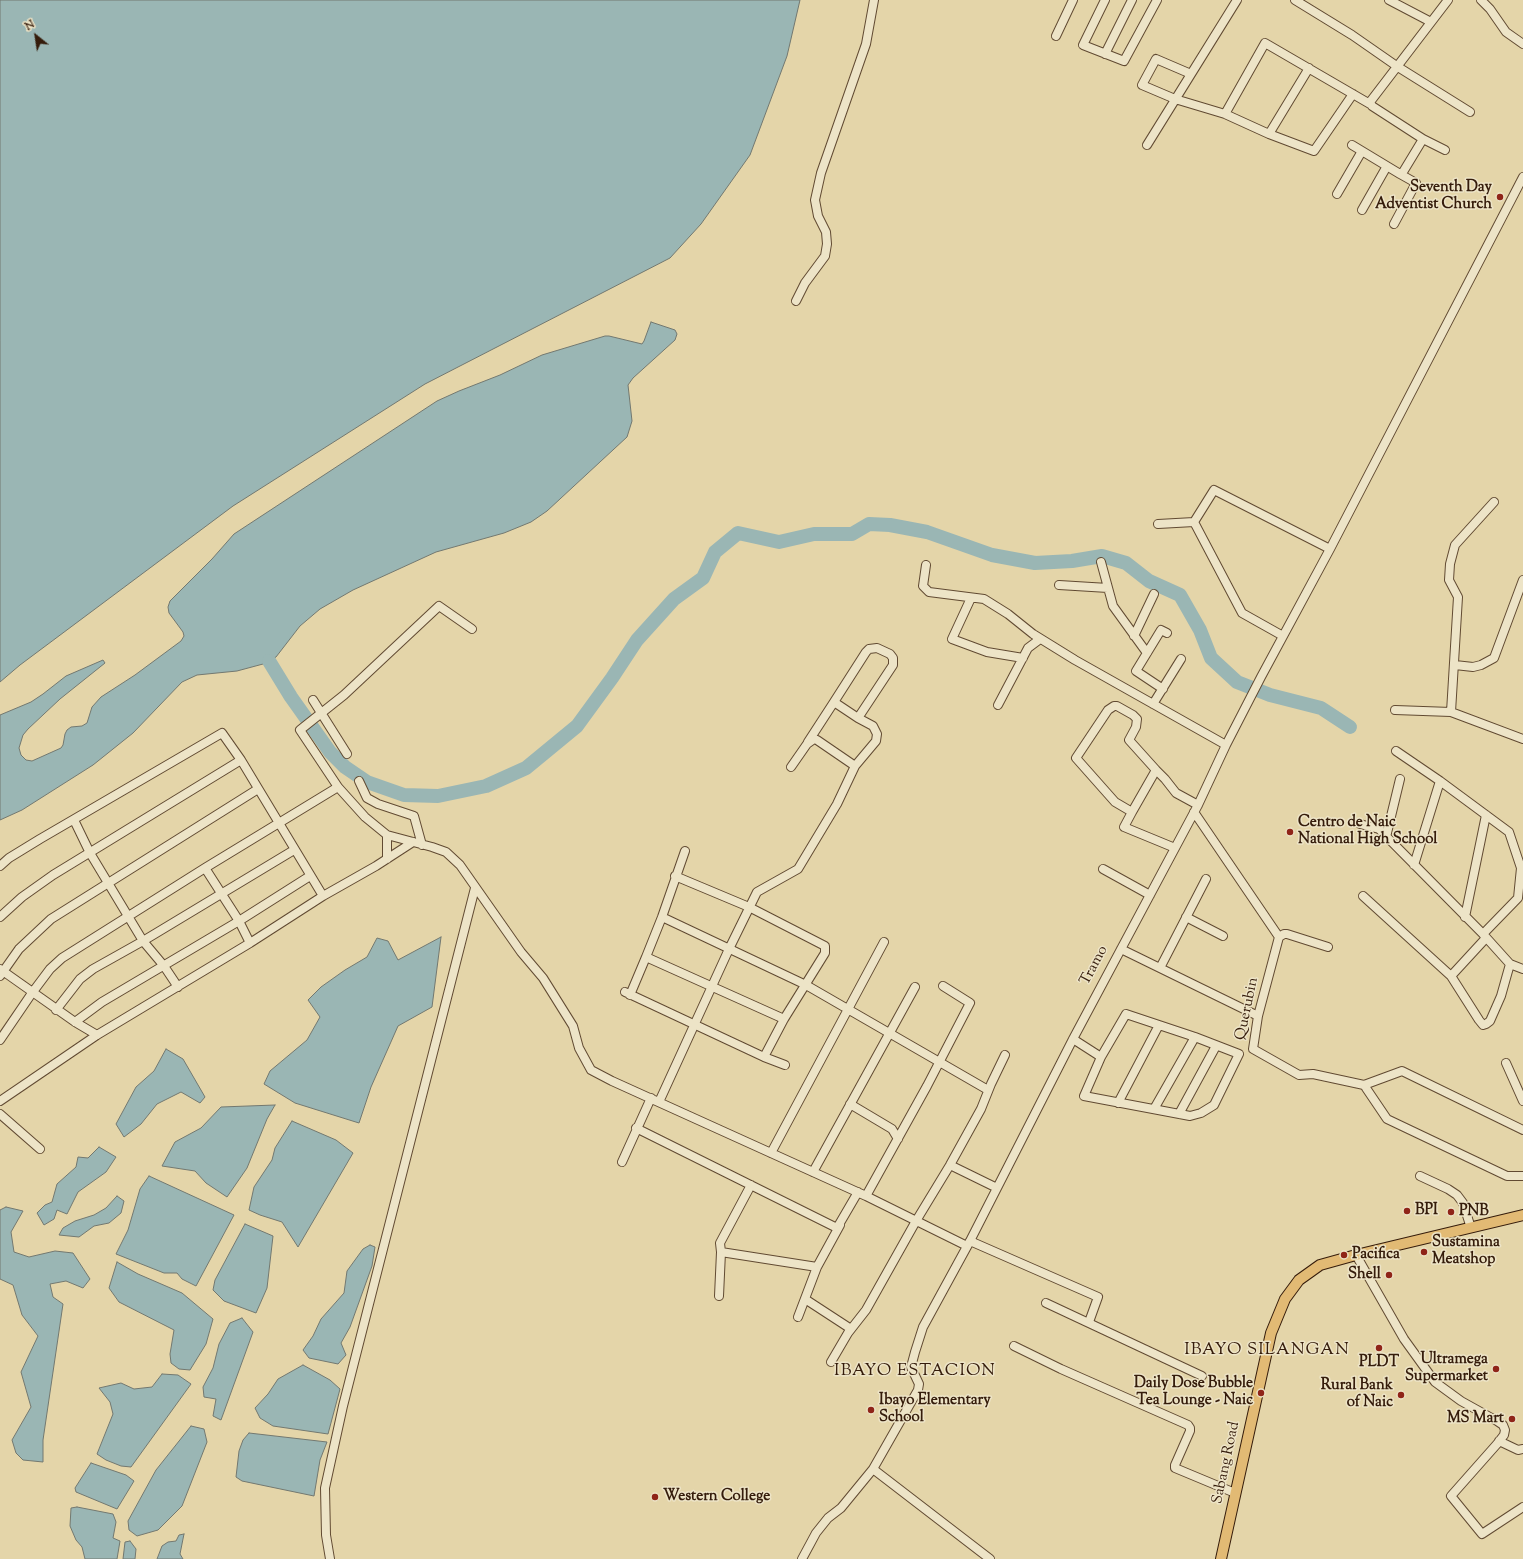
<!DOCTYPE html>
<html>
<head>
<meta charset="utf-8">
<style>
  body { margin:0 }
  #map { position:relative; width:1523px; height:1559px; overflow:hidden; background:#e4d5a9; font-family:"Sorts Mill Goudy",serif }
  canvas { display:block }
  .north { position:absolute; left:16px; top:16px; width:40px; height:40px; -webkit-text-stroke:3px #ede4c7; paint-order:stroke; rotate:330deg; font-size:11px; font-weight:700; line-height:16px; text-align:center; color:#351c0b }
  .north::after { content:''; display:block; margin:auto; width:14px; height:18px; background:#351c0b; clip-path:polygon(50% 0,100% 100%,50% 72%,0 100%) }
</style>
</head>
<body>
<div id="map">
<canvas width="1523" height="1559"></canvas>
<div class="north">N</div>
</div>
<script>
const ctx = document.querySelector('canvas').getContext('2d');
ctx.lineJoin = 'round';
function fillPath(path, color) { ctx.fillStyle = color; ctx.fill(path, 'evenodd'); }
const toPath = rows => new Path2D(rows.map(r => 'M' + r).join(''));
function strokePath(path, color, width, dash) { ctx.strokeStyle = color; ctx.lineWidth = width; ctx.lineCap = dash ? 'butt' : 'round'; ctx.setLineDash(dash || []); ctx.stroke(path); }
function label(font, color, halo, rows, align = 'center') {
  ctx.font = font + ' "Sorts Mill Goudy",serif'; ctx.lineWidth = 3; ctx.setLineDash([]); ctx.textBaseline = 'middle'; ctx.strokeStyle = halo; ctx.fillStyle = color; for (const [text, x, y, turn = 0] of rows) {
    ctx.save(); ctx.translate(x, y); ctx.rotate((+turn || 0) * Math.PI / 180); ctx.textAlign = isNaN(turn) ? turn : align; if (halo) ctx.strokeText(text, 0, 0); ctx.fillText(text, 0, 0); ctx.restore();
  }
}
const water = toPath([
  [0,0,800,0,787,56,750,155,701,224,670,258,425,384,233,506,20,665,0,682,0,0],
  [651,322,675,330,677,334,675,340,633,378,628,385,632,421,627,437,547,511,531,522,504,533,436,552,353,590,320,609,300,626,276,657,263,664,237,671,197,675,182,682,133,733,93,765,22,810,0,820,0,715,31,702,43,694,66,676,103,660,105,663,60,699,28,729,23,735,19,748,21,755,26,760,32,761,61,748,63,745,65,734,67,730,71,727,82,726,87,723,92,707,101,697,135,675,181,641,184,636,183,632,169,613,168,607,170,601,212,559,234,534,437,401,459,391,500,375,542,355,605,336,609,336,642,344,644,341,651,322],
  [441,937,432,1007,398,1026,371,1087,359,1123,295,1103,264,1084,270,1071,307,1040,320,1017,308,1000,321,987,345,970,367,957,377,938,388,941,398,960,441,937],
  [166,1049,183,1059,205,1097,200,1103,181,1092,157,1104,141,1124,124,1137,116,1124,136,1087,154,1071,166,1049],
  [275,1105,267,1119,247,1168,227,1197,206,1183,195,1171,162,1166,175,1142,201,1128,221,1107,275,1105],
  [292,1121,336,1140,353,1153,298,1247,282,1222,260,1215,249,1210,254,1187,272,1160,275,1148,292,1121],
  [99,1147,116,1157,106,1172,78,1192,67,1214,57,1210,54,1219,44,1225,37,1213,45,1205,52,1202,57,1184,76,1167,78,1157,88,1158,99,1147],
  [149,1176,234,1215,196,1286,182,1279,177,1273,164,1273,116,1254,128,1230,140,1189,149,1176],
  [117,1196,124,1201,121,1213,109,1223,94,1226,79,1237,59,1235,63,1228,75,1221,94,1215,106,1208,117,1196],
  [6,1207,23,1211,11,1232,14,1252,29,1257,55,1251,73,1253,90,1279,83,1288,66,1281,50,1284,53,1297,63,1304,43,1440,43,1462,23,1460,16,1453,12,1440,31,1407,21,1372,38,1336,22,1315,13,1285,0,1279,0,1210,6,1207],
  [245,1224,273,1236,267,1288,256,1313,224,1301,213,1290,215,1280,245,1224],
  [370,1245,375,1247,372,1266,350,1327,341,1343,346,1355,338,1364,309,1358,303,1350,313,1336,321,1319,344,1293,347,1271,363,1249,370,1245],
  [117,1262,138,1274,182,1293,213,1319,206,1344,190,1370,179,1369,171,1363,170,1354,174,1330,119,1302,109,1288,117,1262],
  [242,1318,253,1332,221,1420,213,1416,216,1399,204,1397,203,1387,213,1368,219,1344,230,1323,242,1318],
  [303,1365,330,1380,340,1389,328,1434,273,1426,260,1418,255,1408,268,1394,278,1379,303,1365],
  [162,1374,178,1375,191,1384,131,1467,121,1466,106,1460,97,1454,113,1414,110,1402,99,1388,121,1383,134,1389,152,1387,162,1374],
  [191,1426,204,1429,207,1442,182,1506,158,1530,137,1536,129,1530,128,1521,156,1470,191,1426],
  [249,1433,327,1442,320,1460,314,1496,242,1481,236,1477,239,1451,243,1440,249,1433],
  [91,1463,126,1475,134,1481,117,1509,76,1492,75,1488,91,1463],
  [77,1507,113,1514,116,1522,113,1538,120,1541,117,1559,85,1559,82,1547,76,1540,70,1526,71,1508,77,1507],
  [184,1534,180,1554,183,1559,157,1559,162,1546,168,1542,176,1541,179,1535,184,1534],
  [130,1541,136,1549,135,1559,123,1559,125,1542,130,1541]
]);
fillPath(water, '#9ab6b4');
strokePath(water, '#727870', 1);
strokePath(toPath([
  [269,661,291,697,330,752,345,767,367,782,404,795,438,796,486,786,526,768,577,726,612,678,637,640,674,599,703,578,715,552,738,533,779,542,814,534,852,534,869,524,890,525,927,532,992,555,1035,563,1072,561,1102,556,1126,563,1149,581,1180,595,1200,630,1211,658,1237,682,1270,695,1321,708,1350,727]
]), '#9ab6b4', 14);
const minor = toPath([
  [1105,0,1083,45,1124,61,1157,0],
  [1295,0,1352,35,1398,67,1470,112],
  [1389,0,1431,22],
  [1481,0,1490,9,1506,32,1523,44],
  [1056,36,1073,0],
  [1105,54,1132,0],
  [1191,74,1156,59,1142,85,1175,99,1225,114,1269,134,1309,68],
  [1225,114,1265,43,1370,104],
  [1269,134,1314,151,1353,94],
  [1423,139,1445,150],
  [1147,145,1237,0],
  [1352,145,1400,174,1403,172,1423,139,1372,106,1370,102,1448,0],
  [1337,194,1362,151],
  [1362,210,1387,166],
  [1394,224,1416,183,1400,174],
  [796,301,805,283,825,256,827,244,826,232,818,216,815,200,821,173,866,44,874,0],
  [1194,522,1214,490,1330,549],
  [1158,524,1194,522,1242,613,1283,636],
  [1101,562,1113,606,1147,653],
  [926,565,923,586,929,592,984,599,1008,614,1033,634,1075,660,1226,745],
  [1059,585,1108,588],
  [971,598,952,639,987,652,1023,658],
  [472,629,439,606,344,695,300,730,338,787,365,817,387,835,432,847,446,852,460,865,521,952,543,978,573,1026,579,1048,591,1070,612,1081,866,1196,967,1246],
  [1134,636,1154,594],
  [1455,665,1473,667,1481,665,1494,658,1523,580],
  [1163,689,1136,671,1161,630,1167,633],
  [313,700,347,754],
  [1153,704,1181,659],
  [998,705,1028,648,1040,639],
  [1395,710,1451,712,1523,739],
  [1451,712,1458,597,1449,580,1450,564,1455,545,1494,502],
  [808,742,834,702],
  [1396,751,1440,781],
  [791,767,807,744,814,739,817,740,855,766],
  [1156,770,1132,812,1115,802,1076,758,1108,710,1114,706,1117,706,1133,715,1137,719,1136,727,1129,740,1156,770,1165,779,1176,793,1198,805],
  [359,781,367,798,378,804,414,816,422,845],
  [1132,812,1124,827,1175,848],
  [1194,812,1279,937,1258,1016,1253,1049,1299,1075,1313,1074,1364,1085,1387,1119,1507,1176,1523,1176],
  [74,820,90,853,143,941,164,966,178,987],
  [1360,824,1379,829,1483,934,1510,964,1523,969],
  [387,835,387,859],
  [1386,837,1400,779],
  [1414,865,1440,781,1509,832,1521,868,1518,898,1483,934],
  [0,866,9,858,40,839,222,733,241,760,323,896,376,866,413,842],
  [205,868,239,921,250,943],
  [1103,869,1150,895],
  [675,876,749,907,825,946,825,953,784,1019,764,1057],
  [1363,896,1451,976,1486,938],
  [0,917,22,897,53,875,241,760],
  [662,917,806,985,988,1090],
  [1186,917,1223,936],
  [1465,917,1486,815],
  [1279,937,1284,934,1287,934,1328,947],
  [1121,949,1258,1016],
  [646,957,662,917,685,851],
  [1160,968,1206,879],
  [0,969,75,1022,97,1035],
  [0,976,19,949,51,919,258,789],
  [1451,976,1479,1020,1483,1025,1486,1024,1490,1021,1501,996,1510,964],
  [625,992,764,1057,785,1065],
  [630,995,646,957,784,1019],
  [56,1010,80,979,93,969,143,941,294,850],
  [1126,1014,1195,1037,1239,1054,1214,1105,1201,1113,1190,1116,1084,1096,1101,1057,1126,1014],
  [75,1022,102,1002,239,921,310,876],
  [1073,1039,1101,1057],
  [0,1040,32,993,50,969,62,958,205,868,338,787],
  [1506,1063,1523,1101],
  [1364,1085,1402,1071,1523,1130],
  [0,1101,97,1035,250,943,323,896],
  [659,1102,729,949,757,892,798,869,837,804,855,766,876,741,877,734,873,726,858,718,834,702,866,652,869,649,877,648,890,654,893,658,893,665,858,718],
  [1118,1103,1159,1025],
  [850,1104,892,1129,898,1139],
  [1154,1109,1195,1037],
  [0,1114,40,1149],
  [1179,1114,1216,1046],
  [636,1128,837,1228,858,1192],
  [771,1153,884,942],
  [622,1162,651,1098],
  [950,1165,997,1188],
  [813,1172,915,987],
  [1420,1176,1448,1189,1457,1195,1463,1203,1471,1228],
  [866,1196,927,1086,970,1003,943,986],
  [970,1241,1098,1297,1089,1322],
  [721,1252,817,1267,840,1225],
  [1356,1255,1404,1339,1435,1382,1461,1401,1497,1421,1503,1425,1505,1430,1504,1435,1497,1444,1451,1496,1482,1534,1523,1507],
  [719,1296,721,1252,720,1243,751,1185],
  [805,1299,851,1329],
  [1046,1303,1202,1376],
  [798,1317,817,1267],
  [1014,1346,1061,1369,1188,1425,1190,1428,1190,1431,1175,1465,1175,1468,1235,1493],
  [831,1362,848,1333,866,1310,916,1221,950,1165,981,1109,991,1084,1005,1055],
  [1499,1441,1518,1450,1523,1449],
  [873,1469,990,1559],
  [330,1559,326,1535,325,1488,343,1406,475,888],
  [802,1559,816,1533,828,1518,841,1508,873,1469,918,1390,919,1384,911,1367,915,1352,923,1327,970,1241,1073,1039,1198,805,1226,745,1261,677,1330,549,1523,177]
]);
const major = toPath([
  [1221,1559,1271,1333,1285,1299,1299,1280,1320,1265,1356,1255,1523,1215]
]);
strokePath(minor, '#614a32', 10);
strokePath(major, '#351c0b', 12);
strokePath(minor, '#ede4c7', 8);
strokePath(major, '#e2ba74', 10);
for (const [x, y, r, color] of [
  [1500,197,4,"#8f2418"],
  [1290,832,4,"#8f2418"],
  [1407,1211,4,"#8f2418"],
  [1451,1212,4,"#8f2418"],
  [1424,1252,4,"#8f2418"],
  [1344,1255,4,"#8f2418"],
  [1389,1275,4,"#8f2418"],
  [1379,1348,4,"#8f2418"],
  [1496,1369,4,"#8f2418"],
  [1261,1393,4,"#8f2418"],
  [1401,1395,4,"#8f2418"],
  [871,1410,4,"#8f2418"],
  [1512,1419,4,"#8f2418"],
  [655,1497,4,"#8f2418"]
]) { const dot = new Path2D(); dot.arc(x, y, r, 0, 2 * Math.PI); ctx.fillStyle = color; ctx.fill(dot); strokePath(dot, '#ede4c7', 1.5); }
label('bold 15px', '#351c0b', '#ede4c7', [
  ["Seventh Day",1492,188,"right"],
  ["Adventist Church",1492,205,"right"],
  ["Centro de Naic",1298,823],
  ["National High School",1298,840],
  ["BPI",1415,1211],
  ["PNB",1459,1212],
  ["Sustamina",1432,1243],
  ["Meatshop",1432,1260],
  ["Pacifica",1352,1255],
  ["Shell",1381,1275,"right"],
  ["Ultramega",1488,1360,"right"],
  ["Supermarket",1488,1377,"right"],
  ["PLDT",1379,1363,"center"],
  ["Daily Dose Bubble",1253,1384,"right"],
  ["Tea Lounge - Naic",1253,1401,"right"],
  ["Rural Bank",1393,1386,"right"],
  ["of Naic",1393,1403,"right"],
  ["Ibayo Elementary",879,1401],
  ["School",879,1418],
  ["MS Mart",1504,1419,"right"],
  ["Western College",663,1497]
], 'left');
label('15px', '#351c0b', '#ede4c7', [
  ["Tramo",1095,966,-62],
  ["Querubin",1248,1009,-78],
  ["Sabang Road",1227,1463,-78]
]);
ctx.letterSpacing = '1px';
label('17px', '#351c0b', '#ede4c7', [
  ["IBAYO SILANGAN",1267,1351],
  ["IBAYO ESTACION",915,1372]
]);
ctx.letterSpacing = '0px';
</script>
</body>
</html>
